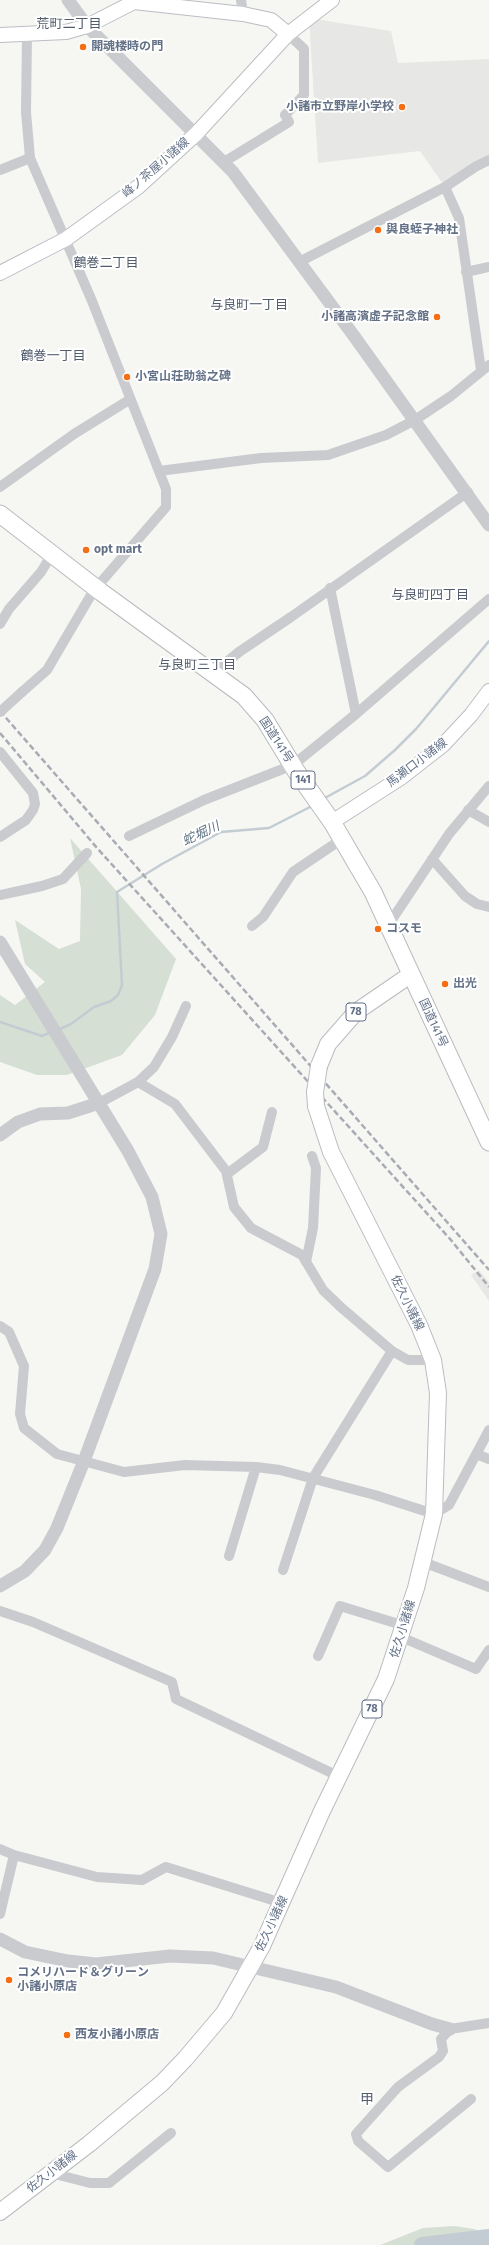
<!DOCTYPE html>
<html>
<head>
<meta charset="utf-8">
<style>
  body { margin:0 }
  canvas { display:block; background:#f6f7f3 }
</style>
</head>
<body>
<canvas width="489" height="2245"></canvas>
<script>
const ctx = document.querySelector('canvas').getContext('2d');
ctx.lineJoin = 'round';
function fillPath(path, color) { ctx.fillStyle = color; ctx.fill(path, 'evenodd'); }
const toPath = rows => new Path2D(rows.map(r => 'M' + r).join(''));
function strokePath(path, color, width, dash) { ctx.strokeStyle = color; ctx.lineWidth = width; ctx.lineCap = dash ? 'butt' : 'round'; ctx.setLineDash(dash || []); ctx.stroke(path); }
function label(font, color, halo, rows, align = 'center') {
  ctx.font = font + ' "Fira Sans","Noto Sans JP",sans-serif'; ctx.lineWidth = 4; ctx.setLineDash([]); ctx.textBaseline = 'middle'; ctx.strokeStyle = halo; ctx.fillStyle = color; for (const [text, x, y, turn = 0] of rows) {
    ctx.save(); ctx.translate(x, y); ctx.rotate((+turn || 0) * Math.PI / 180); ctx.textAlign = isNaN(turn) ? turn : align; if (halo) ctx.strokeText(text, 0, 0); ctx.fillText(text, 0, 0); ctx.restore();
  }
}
fillPath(toPath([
  [309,18,391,31,398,63,489,59,489,164,445,187,420,151,318,163],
  [479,1270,489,1282,489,1301,471,1275]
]), '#e7e8e6');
fillPath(toPath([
  [70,838,176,959,155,1015,122,1055,67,1075,37,1075,0,1062,0,995,15,1005,45,982,25,964,15,920,59,949,80,941,81,889],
  [454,2226,474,2229,489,2235,489,2245,380,2245,423,2228]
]), '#d6dfd4');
strokePath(toPath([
  [323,799,365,776,395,750,416,729,489,641],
  [0,1022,42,1036,51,1032],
  [58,1030,71,1024,94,1007,111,1001,118,995,122,985,117,892,162,864,221,832,269,828,312,806]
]), '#c4ccd3', 2.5);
strokePath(toPath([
  [422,2245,489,2237]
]), '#c4ccd3', 16);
const secondary = toPath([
  [0,35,66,32,87,26,134,2,243,14,271,20,288,34],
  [0,273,66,239,138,187,196,134,288,34,332,0],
  [332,822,402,777,443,745,471,715,489,691]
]);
const primary = toPath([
  [319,1066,328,1044,356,1012,410,975],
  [0,2212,89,2144,162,2083,185,2059,224,2013,262,1946,322,1811,386,1679,416,1588,434,1514,438,1393,433,1360,419,1325,331,1152,316,1106]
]);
const trunk = toPath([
  [0,514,101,592,244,696,265,720,296,771,332,822,373,892,489,1142]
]);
strokePath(secondary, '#babec4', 16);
strokePath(primary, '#b9bcc1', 18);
strokePath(trunk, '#b8bbbf', 19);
strokePath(toPath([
  [241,0,243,14],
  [224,162,289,122,285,115,304,95,304,49,288,34],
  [0,170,30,158],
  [445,187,459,218,481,370],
  [299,262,445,187,475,167,489,160],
  [466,272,489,267],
  [159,471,261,458,328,455,386,435,415,420,451,396,489,365],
  [0,487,74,434,129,400],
  [330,588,356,714],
  [0,624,9,609,41,572,52,554],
  [212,674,239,652,291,617,468,492],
  [22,692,47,670,91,595,101,582,166,507,166,489,92,301,30,158,26,112,27,35],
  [0,752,33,793,35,804,33,810,26,820,0,837],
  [468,810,489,822],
  [129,836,204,800,293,765,356,714,489,599],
  [432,859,465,896,477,904,489,907],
  [0,895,42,886,63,879,87,853],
  [389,924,449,834,489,786],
  [252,926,263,917,293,872,342,839],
  [138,1082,175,1104,226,1171,234,1207,251,1228,302,1255,323,1290,343,1309,392,1351,408,1360,433,1360],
  [99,1103,138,1082,154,1067,172,1037,186,1006],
  [227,1174,263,1147,272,1112],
  [306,1262,313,1228,316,1168,312,1156],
  [0,1326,9,1332,24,1366,20,1414,24,1428,57,1454,124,1472,185,1465,256,1467,280,1470,375,1495,434,1514,449,1505,489,1430],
  [476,1454,489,1459],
  [229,1556,256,1467],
  [423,1562,489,1587],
  [283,1570,313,1478,392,1351],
  [0,1611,33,1622,172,1682,176,1699,338,1776],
  [401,1637,476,1669,489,1650],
  [318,1656,340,1606,405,1626],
  [0,1849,14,1855,97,1877,142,1880,166,1867,282,1903],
  [0,1914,14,1855],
  [471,2099,388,2167,358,2141,356,2134,398,2087,439,2057,443,2051,441,2039,450,2029,489,2023],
  [51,2173,90,2183,109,2183,171,2133]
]), '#c9cbcf', 10);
strokePath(toPath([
  [68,0,87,26,233,172,354,336,489,525],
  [0,942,128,1151,152,1197,161,1234,155,1269,84,1461,57,1528,45,1550,25,1571,0,1586],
  [0,1135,18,1122,40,1114,68,1113,99,1103],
  [0,1939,25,1952,68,1961,96,1964,170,1956,213,1958,336,1987,432,2024,450,2029]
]), '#c9cbcf', 13);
strokePath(secondary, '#fff', 14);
strokePath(primary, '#fff', 16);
strokePath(trunk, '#fff', 17);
strokePath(toPath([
  [0,711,489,1270],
  [0,733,97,848,451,1240,489,1287]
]), '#a8acb3', 2.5, [6, 3]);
const primaryBridge = toPath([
  [316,1106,315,1092,319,1066]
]);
strokePath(primaryBridge, '#b9bcc1', 18, []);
strokePath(toPath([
  [0,712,22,692]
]), '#c9cbcf', 10);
strokePath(primaryBridge, '#fff', 16);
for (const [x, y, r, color] of [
  [83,47,4,"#f56e15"],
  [402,107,4,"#f56e15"],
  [378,230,4,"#f56e15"],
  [437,317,4,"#f56e15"],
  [127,377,4,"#f56e15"],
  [86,550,4,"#f56e15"],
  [378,929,4,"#f56e15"],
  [445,984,4,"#f56e15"],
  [9,1980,4,"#f56e15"],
  [67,2035,4,"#f56e15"]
]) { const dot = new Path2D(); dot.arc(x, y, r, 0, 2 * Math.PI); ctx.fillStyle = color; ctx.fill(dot); strokePath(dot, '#fff', 1.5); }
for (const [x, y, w] of [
  [303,780,24],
  [356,1012,20],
  [372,1709,20]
]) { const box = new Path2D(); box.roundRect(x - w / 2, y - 9, w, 18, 3); ctx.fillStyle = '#fff'; ctx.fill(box); strokePath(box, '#637187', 1); }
label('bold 11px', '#637187', null, [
  ["141",303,780],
  ["78",356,1012],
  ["78",372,1709]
]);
label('bold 12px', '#637187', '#fff', [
  ["開魂楼時の門",91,47],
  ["小諸市立野岸小学校",394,107,"right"],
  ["與良蛭子神社",386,230],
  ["小諸高濱虚子記念館",429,317,"right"],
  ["小宮山荘助翁之碑",135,377],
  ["opt mart",94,550],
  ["コスモ",386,929],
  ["出光",453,984],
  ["コメリハード＆グリーン",17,1973],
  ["小諸小原店",17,1987],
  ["西友小諸小原店",75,2035]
], 'left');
label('12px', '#637187', '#fff', [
  ["峰ノ茶屋小諸線",156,168,-41],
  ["国道141号",276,740,57],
  ["馬瀬口小諸線",417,763,-37],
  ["国道141号",433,1023,65],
  ["佐久小諸線",407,1303,64],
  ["佐久小諸線",403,1629,-73],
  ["佐久小諸線",272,1924,-65],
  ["佐久小諸線",52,2172,-38]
]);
label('13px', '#515c6c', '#fff', [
  ["荒町二丁目",69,24],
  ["鶴巻二丁目",106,263],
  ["与良町一丁目",249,305],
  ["鶴巻一丁目",53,356],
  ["与良町四丁目",430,595],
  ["与良町三丁目",197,665]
]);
label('italic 13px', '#5f7383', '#fff', [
  ["蛇堀川",201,834,-25]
]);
label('14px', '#515c6c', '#fff', [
  ["甲",367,2100]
]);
</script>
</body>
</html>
